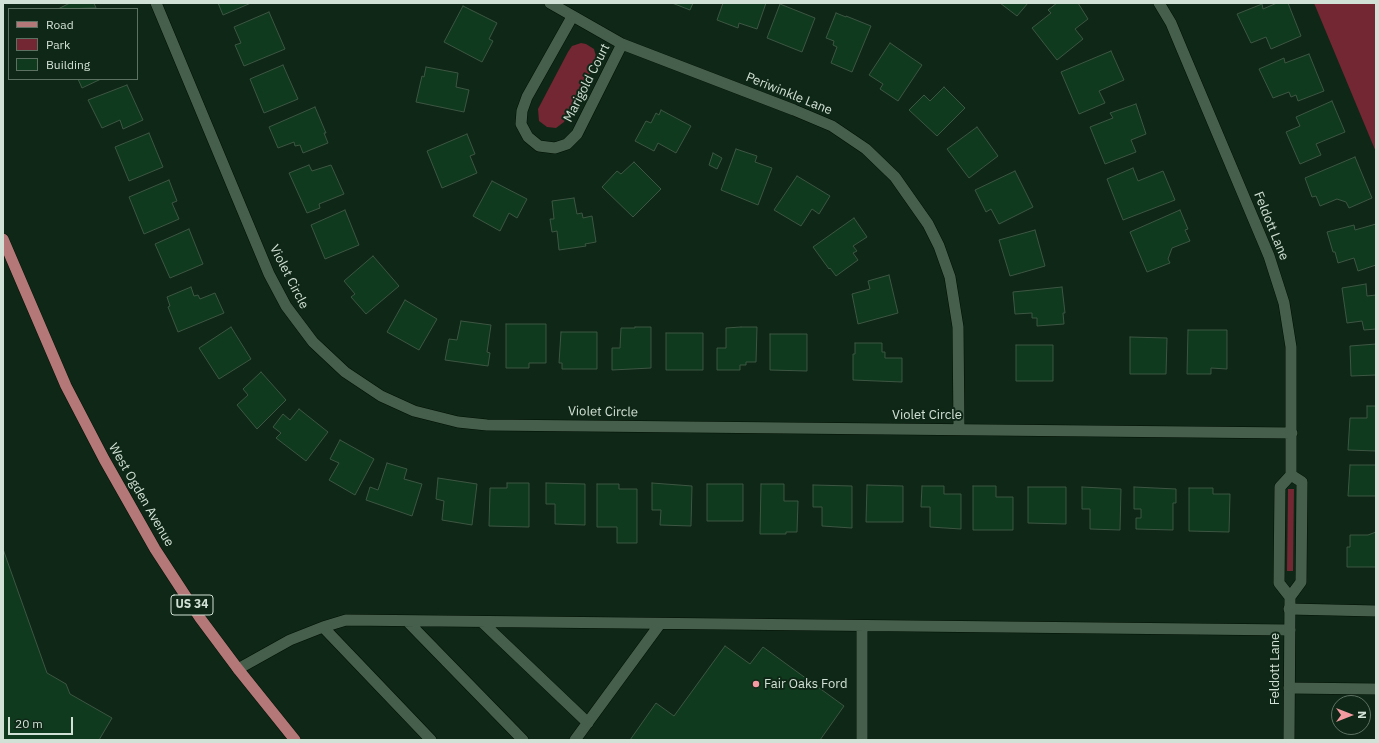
<!DOCTYPE html>
<html>
<head>
<meta charset="utf-8">
<style>
  body { margin:0 }
  #map { position:relative; width:1379px; height:743px; overflow:hidden; background:#0f2717; font-family:"IBM Plex Sans",sans-serif }
  canvas { display:block }
  .frame { position:absolute; inset:0; border:4px solid #d2e1d5; pointer-events:none }
  .legend { position:absolute; left:8px; top:8px; width:130px; height:72px; box-sizing:border-box; background:#0f2717; border:1px solid #5d7163; margin:0; padding:5px 7px; list-style:none; font-size:12px; color:#d2e1d5 }
  .legend li { display:flex; align-items:center; gap:8px; height:20px }
  .legend b { width:20px; border:1px solid #5d7163 }
  .north { position:absolute; left:1331px; top:695px; width:40px; height:40px; box-sizing:border-box; background:#0f2717; border:1px solid #5d7163; border-radius:50%; rotate:90deg; font-size:11px; font-weight:700; line-height:16px; text-align:center; color:#d2e1d5 }
  .north::after { content:''; display:block; margin:auto; width:14px; height:18px; background:#f49aa1; clip-path:polygon(50% 0,100% 100%,50% 72%,0 100%) }
  .scale { position:absolute; left:8px; top:717px; width:65px; height:18px; box-sizing:border-box; border:2px solid #d2e1d5; border-top:0; padding-left:5px; font-size:12px; line-height:14px; white-space:nowrap; color:#d2e1d5; -webkit-text-stroke:3px #0f2717; paint-order:stroke }
</style>
</head>
<body>
<div id="map">
<canvas width="1379" height="743"></canvas>
<div class="frame"></div>
<ul class="legend">
<li><b style="height:5px;background:#b37877"></b>Road</li>
<li><b style="height:11px;background:#722732"></b>Park</li>
<li><b style="height:11px;background:#0f3a1e"></b>Building</li>
</ul>
<div class="north">N</div>
<div class="scale">20 m</div>
</div>
<script>
const ctx = document.querySelector('canvas').getContext('2d');
ctx.lineJoin = 'round';
function fillPath(path, color) { ctx.fillStyle = color; ctx.fill(path, 'evenodd'); }
const toPath = rows => new Path2D(rows.map(r => 'M' + r).join(''));
function strokePath(path, color, width, dash) { ctx.strokeStyle = color; ctx.lineWidth = width; ctx.lineCap = dash ? 'butt' : 'round'; ctx.setLineDash(dash || []); ctx.stroke(path); }
function label(font, color, halo, rows, align = 'center') {
  ctx.font = font + ' "IBM Plex Sans",sans-serif'; ctx.lineWidth = 4; ctx.setLineDash([]); ctx.textBaseline = 'middle'; ctx.strokeStyle = halo; ctx.fillStyle = color; for (const [text, x, y, turn = 0] of rows) {
    ctx.save(); ctx.translate(x, y); ctx.rotate((+turn || 0) * Math.PI / 180); ctx.textAlign = isNaN(turn) ? turn : align; if (halo) ctx.strokeText(text, 0, 0); ctx.fillText(text, 0, 0); ctx.restore();
  }
}
fillPath(toPath([
  [1314,3,1376,3,1376,152],
  [581,43,586,44,594,49,597,60,564,122,556,128,547,127,539,121,538,109,568,52,572,46],
  [1288,489,1294,489,1293,571,1287,571]
]), '#722732');
const building = toPath([
  [70,3,94,3,96,8,58,9,70,3],
  [218,3,251,3,223,15,218,3],
  [672,3,693,3,690,10,672,3],
  [723,3,766,3,757,29,739,23,738,28,717,20,723,3],
  [1000,3,1028,3,1017,16,1000,3],
  [1057,3,1078,3,1088,19,1075,29,1083,39,1057,60,1032,28,1051,13,1048,10,1057,3],
  [1277,3,1288,3,1301,36,1271,49,1266,37,1251,43,1237,14,1262,4,1263,9,1277,3],
  [780,4,815,18,802,52,767,38,780,4],
  [463,6,497,23,489,39,493,41,482,62,444,42,463,6],
  [269,12,285,49,244,66,235,45,241,43,234,27,269,12],
  [836,13,846,17,846,16,871,26,852,72,831,63,837,47,833,45,834,41,826,38,836,13],
  [890,43,922,65,898,101,880,89,883,84,869,75,890,43],
  [1111,51,1124,80,1099,91,1105,103,1079,114,1061,72,1111,51],
  [1309,54,1324,91,1298,101,1296,95,1291,97,1289,92,1273,98,1259,69,1284,58,1285,63,1309,54],
  [283,65,298,99,264,113,250,79,283,65],
  [426,67,458,73,456,87,469,90,464,112,416,102,422,76,424,77,426,67],
  [78,79,101,79,82,88,78,79],
  [127,85,143,120,123,129,120,120,102,128,88,100,127,85],
  [944,87,965,108,937,136,909,110,924,95,930,101,944,87],
  [1332,101,1345,132,1316,144,1321,155,1300,164,1286,132,1300,126,1296,117,1332,101],
  [1136,104,1146,134,1131,140,1136,152,1105,164,1090,127,1113,118,1110,113,1136,104],
  [315,107,326,133,324,133,328,143,303,153,300,145,295,146,294,142,278,148,269,127,315,107],
  [661,110,691,126,676,153,658,143,654,151,635,141,646,121,651,123,656,113,659,115,661,110],
  [977,127,998,156,969,178,947,149,977,127],
  [149,133,163,167,129,181,115,147,149,133],
  [467,134,475,154,470,156,477,173,442,188,427,151,467,134],
  [736,149,757,156,755,162,772,168,758,205,721,190,736,149],
  [713,153,722,158,717,169,709,165,713,153],
  [1355,157,1372,198,1349,208,1346,202,1337,199,1320,206,1316,196,1312,197,1305,178,1355,157],
  [634,162,661,189,633,217,602,187,617,171,621,174,634,162],
  [309,165,312,171,331,165,344,194,319,204,320,208,307,213,289,173,309,165],
  [1133,168,1138,181,1163,171,1175,200,1123,220,1107,179,1133,168],
  [1015,171,1033,207,999,224,991,209,986,212,975,190,1015,171],
  [797,176,830,196,819,214,812,209,801,226,774,210,797,176],
  [169,180,177,201,172,203,179,219,144,234,129,197,169,180],
  [492,181,527,199,517,218,509,213,500,231,473,216,492,181],
  [574,198,577,214,582,213,583,218,592,216,596,242,585,244,586,246,559,250,557,231,552,232,550,219,554,219,552,201,574,198],
  [345,210,359,245,325,259,311,225,345,210],
  [1180,210,1188,229,1185,230,1190,241,1172,248,1168,259,1170,263,1147,272,1130,232,1180,210],
  [854,218,867,237,853,246,857,251,853,253,858,260,836,276,830,268,829,269,813,247,854,218],
  [1376,224,1376,265,1358,271,1354,258,1338,263,1335,252,1333,252,1327,232,1354,225,1355,230,1376,224],
  [189,229,203,264,170,278,155,244,189,229],
  [1035,230,1045,266,1010,276,999,240,1035,230],
  [373,256,399,286,366,314,351,297,355,294,344,281,373,256],
  [889,275,898,313,858,324,852,294,870,289,868,281,889,275],
  [1366,284,1367,296,1376,295,1376,329,1364,330,1362,321,1347,323,1342,288,1366,284],
  [191,287,194,296,198,295,200,299,215,293,224,313,178,332,168,307,170,306,167,297,191,287],
  [1062,287,1065,313,1063,313,1064,324,1037,326,1037,318,1032,318,1032,313,1015,314,1013,292,1062,287],
  [405,300,437,319,419,350,387,332,405,300],
  [461,321,491,325,487,352,490,353,488,366,445,360,449,339,457,340,461,321],
  [506,324,546,324,546,363,529,363,529,368,506,368,506,324],
  [231,327,251,359,219,379,199,348,231,327],
  [635,327,651,327,651,368,612,370,612,348,620,348,621,328,635,328,635,327],
  [741,327,757,327,756,362,746,362,746,365,740,365,740,370,717,370,717,348,726,348,726,328,741,327],
  [1188,330,1227,330,1227,369,1211,368,1211,374,1187,374,1188,330],
  [561,332,597,332,597,369,562,369,562,363,559,363,561,332],
  [666,333,703,333,703,370,666,370,666,333],
  [770,334,807,334,807,371,770,370,770,334],
  [1130,337,1167,338,1166,374,1130,374,1130,337],
  [855,343,882,343,882,352,885,352,885,358,902,358,902,382,853,380,853,354,855,354,855,343],
  [1376,344,1376,375,1351,376,1350,346,1376,344],
  [1016,345,1053,345,1053,381,1016,381,1016,345],
  [261,372,286,400,257,429,237,405,248,395,243,389,261,372],
  [1367,406,1376,406,1376,451,1348,450,1350,418,1367,418,1367,406],
  [299,409,328,432,306,461,276,438,281,433,273,427,283,414,290,420,299,409],
  [340,440,374,459,355,495,329,480,339,463,330,459,340,440],
  [387,463,407,469,404,479,422,484,412,516,366,500,370,487,378,490,387,463],
  [1350,465,1376,465,1376,496,1348,496,1350,465],
  [438,478,477,484,472,525,442,520,444,501,436,499,438,478],
  [507,483,529,483,529,527,489,526,490,488,507,488,507,483],
  [546,483,585,484,585,525,555,524,555,504,546,504,546,483],
  [652,483,692,486,691,526,660,525,661,510,652,510,652,483],
  [597,484,619,484,619,489,637,489,637,543,617,543,617,527,597,527,597,484],
  [707,484,743,484,743,521,707,521,707,484],
  [761,484,784,484,784,501,798,501,797,532,786,532,786,534,760,534,761,484],
  [813,485,852,486,852,528,822,526,822,507,813,507,813,485],
  [867,485,903,486,903,522,866,522,867,485],
  [922,486,944,486,944,494,961,494,961,529,930,527,930,507,921,507,922,486],
  [973,486,996,486,996,497,1013,497,1013,530,973,530,973,486],
  [1028,487,1066,487,1066,524,1028,523,1028,487],
  [1082,487,1121,489,1120,530,1090,529,1090,509,1082,509,1082,487],
  [1134,487,1176,489,1176,503,1173,503,1173,530,1136,529,1136,518,1141,518,1141,509,1134,509,1134,487],
  [1189,488,1213,488,1213,494,1230,494,1229,532,1189,531,1189,488],
  [1376,532,1376,567,1347,567,1347,547,1350,547,1350,535,1368,535,1376,532],
  [3,549,47,673,66,684,70,694,112,718,99,740,3,740,3,549],
  [725,646,750,664,763,647,844,706,820,740,630,740,656,703,674,716,725,646]
]);
fillPath(building, '#0f3a1e');
strokePath(building, '#3d5643', 1);
const service = toPath([
  [1289,609,1376,611],
  [407,621,523,740],
  [482,622,588,723],
  [323,627,431,740],
  [238,669,290,640,323,627,346,620,1290,630],
  [1289,688,1376,689],
  [575,740,660,624],
  [862,740,862,626]
]);
const minor = toPath([
  [156,3,269,274,286,306,313,342,345,372,381,396,414,411,458,422,487,425,1292,433],
  [550,3,622,44,794,110,832,126,866,149,895,177,928,224,939,246,950,277,958,327,959,429],
  [1159,3,1171,23,1181,47,1269,256,1284,303,1291,347,1291,475,1280,487,1279,583,1290,597],
  [572,17,527,97,522,111,521,124,528,137,539,146,555,148,567,144,577,134,622,44],
  [1289,740,1290,597,1301,582,1302,482,1291,475]
]);
const primary = toPath([
  [3,239,66,386,104,459,155,549,200,618,238,669,295,740]
]);
strokePath(service, '#001003', 12);
strokePath(minor, '#001003', 12);
strokePath(primary, '#001003', 12);
strokePath(service, '#455f4c', 11);
strokePath(minor, '#455f4c', 11);
strokePath(primary, '#b37877', 11);
for (const [x, y, r, color] of [
  [756,684,4,"#f49aa1"]
]) { const dot = new Path2D(); dot.arc(x, y, r, 0, 2 * Math.PI); ctx.fillStyle = color; ctx.fill(dot); strokePath(dot, '#0f2717', 1.5); }
for (const [x, y, w] of [
  [192,605,42]
]) { const box = new Path2D(); box.roundRect(x - w / 2, y - 10, w, 20, 3); ctx.fillStyle = '#0f2717'; ctx.fill(box); strokePath(box, '#d2e1d5', 1); }
label('bold 12px', '#d2e1d5', null, [
  ["US 34",192,605]
]);
label('13px', '#d2e1d5', '#0f2717', [
  ["Marigold Court",587,83,-63],
  ["Periwinkle Lane",789,94,22],
  ["Feldott Lane",1271,226,68],
  ["Violet Circle",289,277,63],
  ["Violet Circle",603,412,1],
  ["Violet Circle",927,415],
  ["West Ogden Avenue",141,495,60],
  ["Feldott Lane",1275,669,-90]
]);
label('13px', '#d2e1d5', '#0f2717', [
  ["Fair Oaks Ford",764,684]
], 'left');
</script>
</body>
</html>
